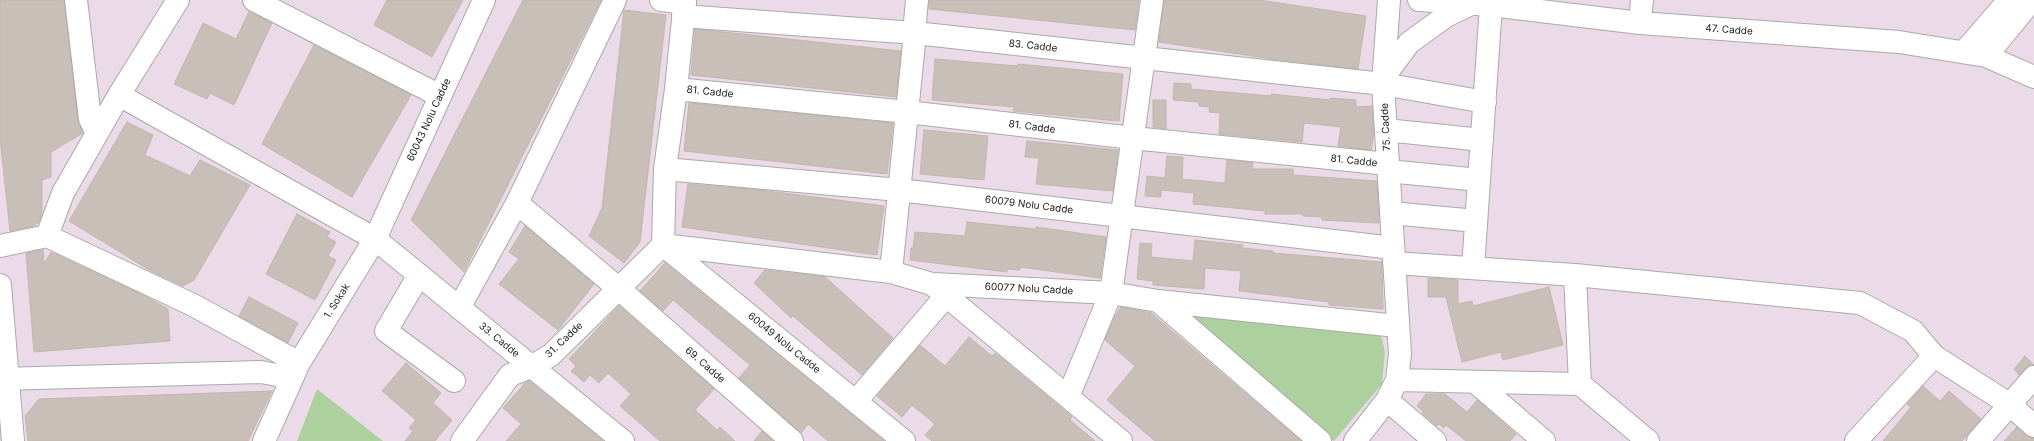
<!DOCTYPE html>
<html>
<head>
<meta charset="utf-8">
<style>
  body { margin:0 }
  canvas { display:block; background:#f2efe9 }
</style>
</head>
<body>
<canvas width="2034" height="441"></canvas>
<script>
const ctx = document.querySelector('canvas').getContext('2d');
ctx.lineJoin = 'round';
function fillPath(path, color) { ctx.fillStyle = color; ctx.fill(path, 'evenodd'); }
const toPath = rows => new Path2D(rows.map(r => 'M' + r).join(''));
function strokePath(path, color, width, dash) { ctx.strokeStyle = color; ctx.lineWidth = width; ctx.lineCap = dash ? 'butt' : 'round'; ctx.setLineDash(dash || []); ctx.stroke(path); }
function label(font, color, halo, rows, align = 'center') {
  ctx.font = font + ' Inter,sans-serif'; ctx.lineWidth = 3; ctx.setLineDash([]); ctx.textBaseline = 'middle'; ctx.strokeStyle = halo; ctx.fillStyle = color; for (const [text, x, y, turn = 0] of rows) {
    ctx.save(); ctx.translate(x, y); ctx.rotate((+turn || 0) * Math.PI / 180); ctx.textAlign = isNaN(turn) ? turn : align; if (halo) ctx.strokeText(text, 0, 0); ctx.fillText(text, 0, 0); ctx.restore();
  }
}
fillPath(toPath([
  [0,0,2034,0,2034,441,0,441]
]), '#ebdbe8');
fillPath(toPath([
  [1175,309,1381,336,1385,352,1382,384,1334,441],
  [317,389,383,441,297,441]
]), '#add19e');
const building = toPath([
  [0,0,64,0,78,120,83,133,51,152,51,177,42,180,42,212,39,222,34,226,10,231,0,138,0,0],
  [387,0,463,0,432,57,374,25,387,0],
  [523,0,601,0,464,272,411,220,523,0],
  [929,0,1139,0,1135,30,929,9,929,0],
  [1164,0,1259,0,1366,16,1358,69,1272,59,1159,42,1164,0],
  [624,10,666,15,640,242,624,263,589,236,602,208,624,10],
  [249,12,272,23,234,105,210,93,207,99,174,84,203,23,236,39,249,12],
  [695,29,901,51,896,97,691,75,695,29],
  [314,45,411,95,352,197,262,144,314,45],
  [935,59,1017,66,1018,64,1123,74,1119,121,1013,111,1014,107,932,100,935,59],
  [1174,83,1191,84,1191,89,1271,96,1271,94,1330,100,1330,98,1356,100,1356,107,1372,106,1374,133,1371,150,1338,146,1341,127,1304,123,1302,142,1219,134,1220,113,1209,112,1210,107,1199,106,1199,102,1173,100,1174,83],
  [1153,100,1166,100,1166,129,1153,127,1153,100],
  [689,103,893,123,887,174,684,151,689,103],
  [127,122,153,135,145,155,190,176,200,160,250,185,194,280,183,286,151,271,69,221,127,122],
  [924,130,988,136,984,180,920,174,924,130],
  [1027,141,1118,150,1113,191,1036,184,1039,158,1025,157,1027,141],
  [1167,156,1183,157,1182,179,1225,183,1227,160,1253,163,1252,169,1293,169,1293,175,1377,181,1379,223,1322,220,1322,217,1303,216,1303,214,1265,214,1265,211,1193,204,1194,193,1161,190,1161,197,1145,196,1147,176,1165,178,1167,156],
  [688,184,760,190,884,206,877,255,682,227,688,184],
  [297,214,330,232,327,237,336,242,328,256,336,260,315,300,266,274,297,214],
  [967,222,1036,229,1036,227,1106,237,1100,278,1020,267,1020,270,1007,269,1007,272,910,260,911,248,913,248,915,232,965,236,967,222],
  [525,226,594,284,558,330,499,284,519,259,509,252,525,226],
  [1195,240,1243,245,1242,248,1273,251,1273,253,1382,262,1383,309,1329,305,1329,302,1239,291,1241,271,1205,268,1204,289,1153,285,1153,281,1137,279,1140,243,1152,244,1151,257,1193,261,1195,240],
  [43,250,44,264,51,252,145,296,168,309,170,341,34,352,26,253,43,250],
  [665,263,884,441,828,441,808,424,801,433,739,378,750,365,673,300,663,311,640,291,665,263],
  [765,270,825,277,893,338,862,375,793,316,791,318,754,283,765,270],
  [1428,278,1458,280,1458,304,1472,301,1473,306,1549,287,1563,345,1503,360,1501,352,1462,362,1446,297,1428,297,1428,278],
  [249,297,298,323,288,343,239,316,249,297],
  [619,306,714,389,695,410,717,430,720,427,735,441,660,441,620,406,631,394,608,373,599,383,590,375,584,382,571,371,576,366,569,359,619,306],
  [1121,307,1151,313,1301,441,1155,441,1107,400,1135,366,1105,340,1114,318,1121,307],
  [969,337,992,356,995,353,1072,417,1070,420,1095,441,932,441,925,435,935,424,912,405,902,417,877,396,920,345,945,366,969,337],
  [2025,356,2034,365,2025,369,2019,375,2014,369,2025,356],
  [406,363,441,393,433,403,452,420,435,441,405,441,413,431,409,428,416,420,382,391,406,363],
  [529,381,600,438,603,441,506,441,521,424,503,408,525,383,529,381],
  [1923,386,1940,401,1949,391,1981,419,1962,441,1883,441,1911,407,1907,404,1923,386],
  [272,391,248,441,28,441,25,416,39,399,272,391],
  [1426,394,1445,394,1467,412,1477,400,1516,434,1510,441,1466,441,1446,425,1444,428,1439,424,1437,426,1422,413,1424,412,1417,406,1426,394],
  [2017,427,2026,436,2034,438,2034,441,2004,441,2017,427],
  [762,431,773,441,754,441,762,431]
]);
fillPath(building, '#c7bfb8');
strokePath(building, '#c4b6ab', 1);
const minor = toPath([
  [76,0,90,119,97,133],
  [254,0,440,96],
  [661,0,685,3],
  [1419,0,1491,5,1640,23,1899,42,1986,56,2034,77],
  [683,16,915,33,1383,84,1485,102],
  [1640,23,1642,0],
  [914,33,917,0],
  [1964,52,2009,0],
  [1986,56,2032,0],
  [1383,78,1409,43,1446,16,1471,4],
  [676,89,907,112,1133,138,1388,164],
  [119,95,178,0],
  [1386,130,1482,140],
  [665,169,899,190,1393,248],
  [1388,171,1479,180],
  [517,203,615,0],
  [1391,213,1476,221],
  [47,236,63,193,119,95,375,239,623,441],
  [663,245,891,272,932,284,1111,293,1158,301,1397,326],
  [663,245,904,441],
  [0,246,47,236,193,305,299,363],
  [1394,263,1575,275,1860,303,1913,331,1934,356,2009,404,2034,426],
  [1473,268,1491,5],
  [891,272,915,33],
  [419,275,386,331,454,381],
  [1575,275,1580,384],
  [932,284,1121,441],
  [0,285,13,441],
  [1158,301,1320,441],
  [459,308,517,203,618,288,792,441],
  [0,379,261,372,277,375,291,380],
  [1397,380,1580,384,1648,441],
  [1475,382,1544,441],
  [1068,397,1111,293,1152,0],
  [1387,400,1435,441],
  [856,401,946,296],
  [264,441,299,363,375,239,484,0],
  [462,441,510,375,531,367,551,355,663,245,665,169,676,89,685,0],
  [1355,441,1387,400,1397,380,1400,354,1383,84,1389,0],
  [1856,441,1934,356],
  [1978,441,2034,377]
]);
strokePath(minor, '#a9a9a9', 24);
strokePath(minor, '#fff', 22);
label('10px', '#222', '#fff', [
  ["47. Cadde",1729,30,4],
  ["83. Cadde",1033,46,6],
  ["81. Cadde",710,92,6],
  ["60043 Nolu Cadde",429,120,-65],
  ["81. Cadde",1032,127,7],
  ["75. Cadde",1386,127,-93],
  ["81. Cadde",1354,161,6],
  ["60079 Nolu Cadde",1029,205,7],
  ["60077 Nolu Cadde",1029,289,3],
  ["1. Sokak",337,301,-58],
  ["33. Cadde",499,340,39],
  ["31. Cadde",564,340,-43],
  ["60049 Nolu Cadde",784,343,39],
  ["69. Cadde",705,365,41]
]);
</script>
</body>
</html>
